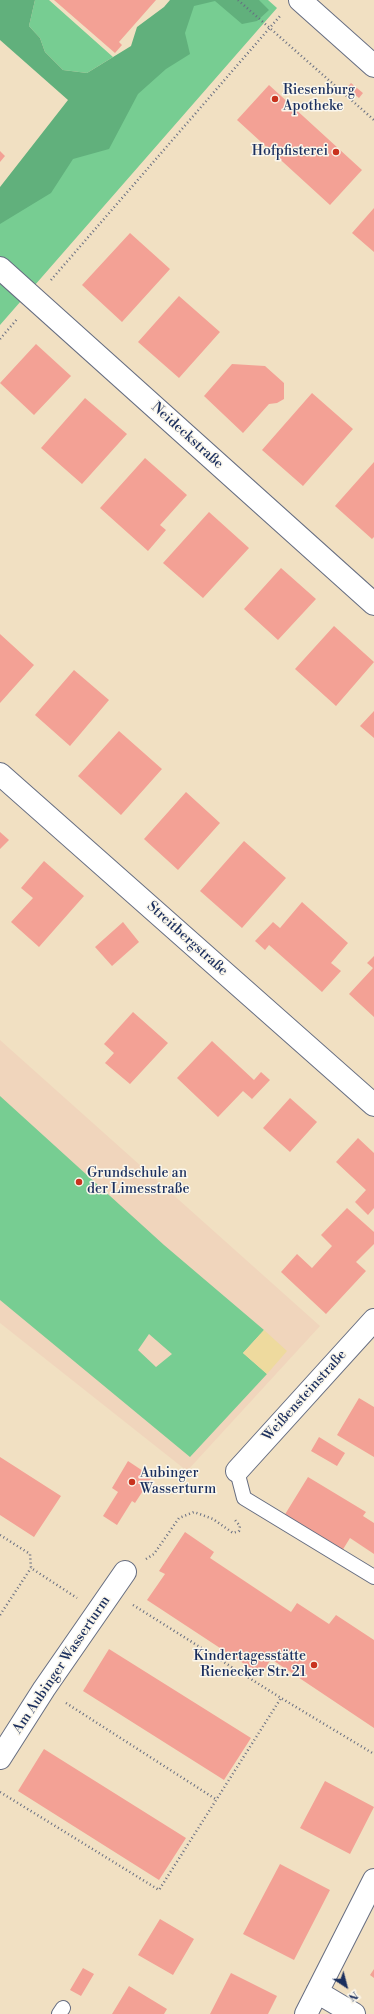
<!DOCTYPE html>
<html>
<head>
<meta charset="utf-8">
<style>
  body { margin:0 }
  #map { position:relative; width:374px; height:2014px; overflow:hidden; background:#f1e0c2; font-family:"Libre Bodoni",serif }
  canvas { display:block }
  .north { position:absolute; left:326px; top:1966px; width:40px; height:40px; -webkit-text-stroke:3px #fbf7ec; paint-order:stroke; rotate:144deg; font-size:11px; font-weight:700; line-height:16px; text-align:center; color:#1b2f5e }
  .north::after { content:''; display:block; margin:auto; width:14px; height:18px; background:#1b2f5e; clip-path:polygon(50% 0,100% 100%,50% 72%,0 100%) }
</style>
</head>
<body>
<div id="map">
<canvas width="374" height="2014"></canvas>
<div class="north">N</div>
</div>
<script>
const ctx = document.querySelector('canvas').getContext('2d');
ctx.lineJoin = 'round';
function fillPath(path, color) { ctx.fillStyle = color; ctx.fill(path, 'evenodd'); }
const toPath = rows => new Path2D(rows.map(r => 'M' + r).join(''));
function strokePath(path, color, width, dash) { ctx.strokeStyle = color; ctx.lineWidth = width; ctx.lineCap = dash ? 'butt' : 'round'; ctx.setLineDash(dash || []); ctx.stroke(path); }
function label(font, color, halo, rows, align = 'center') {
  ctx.font = font + ' "Libre Bodoni",serif'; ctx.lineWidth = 3; ctx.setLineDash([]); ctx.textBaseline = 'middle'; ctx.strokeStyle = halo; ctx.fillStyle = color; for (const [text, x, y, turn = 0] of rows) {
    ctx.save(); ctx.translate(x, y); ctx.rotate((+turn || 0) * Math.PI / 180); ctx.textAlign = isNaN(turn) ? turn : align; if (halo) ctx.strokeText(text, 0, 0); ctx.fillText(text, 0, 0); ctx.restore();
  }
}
fillPath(toPath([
  [0,1040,320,1326,187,1471,0,1323]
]), '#f0d5bc');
fillPath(toPath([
  [35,0,49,0,113,57,87,73,63,70,45,52,40,38,29,26],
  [184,0,268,0,277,8,0,325,0,211],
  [0,1096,164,1245,264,1330,243,1353,267,1374,190,1457,0,1300],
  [149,1334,172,1354,156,1367,138,1350]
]), '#77cd92');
fillPath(toPath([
  [0,0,35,0,29,26,40,38,45,52,63,70,87,73,131,46,137,27,164,7,170,0,259,0,269,10,257,21,242,24,215,1,194,6,185,33,190,54,166,69,138,94,109,149,73,159,51,193,0,224,0,187,68,100,0,40]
]), '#61b07c');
fillPath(toPath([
  [264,1330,287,1351,267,1374,243,1353]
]), '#eeda9e');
fillPath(toPath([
  [54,0,156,0,119,42,122,45,115,53],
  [351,83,363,93,359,98,347,88],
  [269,85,362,170,330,205,237,120],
  [0,151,5,156,0,162],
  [374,208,374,252,352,233],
  [130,233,170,269,122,322,82,285],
  [179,296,220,332,179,378,138,342],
  [36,344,71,376,34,415,0,383],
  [232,364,265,366,284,383,284,399,277,403,269,404,243,433,204,396],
  [312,393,353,429,303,486,262,450],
  [85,398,127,434,82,484,41,448],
  [145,458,187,495,160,525,166,530,148,551,100,508],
  [374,462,374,537,372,539,335,506],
  [209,512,249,548,203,598,163,563],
  [281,568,316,599,278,640,244,609],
  [334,626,374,662,336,706,295,669],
  [0,634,34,665,0,703],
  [74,670,109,700,70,746,35,715],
  [374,711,374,738,360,726],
  [119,731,162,769,121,815,78,776],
  [186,792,220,823,178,870,144,839],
  [0,832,9,840,0,849],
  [244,841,286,878,242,928,200,891],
  [44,861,84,896,39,947,11,922,33,898,21,888],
  [302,902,348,943,331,963,341,971,322,992,269,945,265,950,255,941,273,922,280,928],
  [123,922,139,942,112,966,95,947],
  [374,956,374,1017,349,994,373,968,367,963],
  [133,1012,168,1043,130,1084,105,1063,114,1053,104,1044],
  [212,1041,254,1080,261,1072,270,1080,252,1099,243,1091,218,1117,177,1078],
  [290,1098,317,1122,290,1152,263,1128],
  [358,1138,374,1153,374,1208,368,1215,355,1202,366,1190,336,1162],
  [347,1208,374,1232,374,1244,356,1262,366,1271,326,1314,281,1272,297,1254,312,1268,332,1246,321,1235],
  [359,1398,374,1407,374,1457,337,1435],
  [319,1437,345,1453,337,1466,311,1451],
  [0,1457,61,1496,34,1537,0,1515],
  [128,1461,152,1477,135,1503,132,1501,117,1525,103,1516,118,1492,112,1488],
  [308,1477,366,1512,363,1516,374,1523,374,1554,350,1538,342,1551,284,1516],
  [185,1532,214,1552,210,1558,291,1612,297,1603,329,1624,336,1615,374,1640,374,1728,271,1659,261,1675,147,1600,165,1574,159,1571],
  [109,1649,251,1738,224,1780,83,1691],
  [44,1749,186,1838,159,1880,18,1791],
  [325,1781,374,1807,350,1854,300,1828],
  [280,1864,330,1890,294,1960,243,1934],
  [160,1919,194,1939,173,1975,138,1955],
  [83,1968,94,1974,81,1996,70,1990],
  [374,1969,374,1978,370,1975],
  [231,1973,277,1996,268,2014,210,2014],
  [129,1986,167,2009,164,2014,112,2014]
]), '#f3a195');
const service = toPath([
  [237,1471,244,1498,374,1577],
  [59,2014,63,2008]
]);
const minor = toPath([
  [300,0,374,66],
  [0,268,374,604],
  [0,774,374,1105],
  [237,1471,374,1320],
  [0,1758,44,1689,125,1572],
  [317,1992,354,2014],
  [306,2014,374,1880]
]);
strokePath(service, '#666d81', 16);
strokePath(minor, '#666d81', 24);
strokePath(toPath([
  [238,0,374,120],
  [51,280,280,16],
  [0,339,18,318],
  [0,1535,30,1554,31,1568,77,1598],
  [146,1559,154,1554,179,1518,194,1512,213,1519,233,1533,239,1531,240,1526,235,1520],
  [133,1605,281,1698,374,1754],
  [0,1615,31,1568],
  [66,1703,217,1800],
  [0,1792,159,1890,281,1698]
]), '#666d81', 2.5, [1, 3]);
strokePath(service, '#fff', 14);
strokePath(minor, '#fff', 22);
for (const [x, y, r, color] of [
  [275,99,4,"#c8321e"],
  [336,152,4,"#c8321e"],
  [79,1182,4,"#c8321e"],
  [132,1482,4,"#c8321e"],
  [314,1665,4,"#c8321e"]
]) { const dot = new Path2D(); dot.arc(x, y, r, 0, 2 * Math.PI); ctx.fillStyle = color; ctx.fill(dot); strokePath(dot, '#fbf7ec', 1.5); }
label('14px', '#1b2f5e', '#fbf7ec', [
  ["Riesenburg",283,91],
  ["Apotheke",283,107],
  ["Hofpfisterei",328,152,"right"],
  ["Grundschule an",87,1174],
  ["der Limesstraße",87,1190],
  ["Aubinger",140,1474],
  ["Wasserturm",140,1490],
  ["Kindertagesstätte",306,1657,"right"],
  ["Rienecker Str. 21",306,1673,"right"]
], 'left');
label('14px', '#1b2f5e', '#fbf7ec', [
  ["Neideckstraße",187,436,42],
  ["Streitbergstraße",187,939,42],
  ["Weißensteinstraße",305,1396,-48],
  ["Am Aubinger Wasserturm",62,1665,-56]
]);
</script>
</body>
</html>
